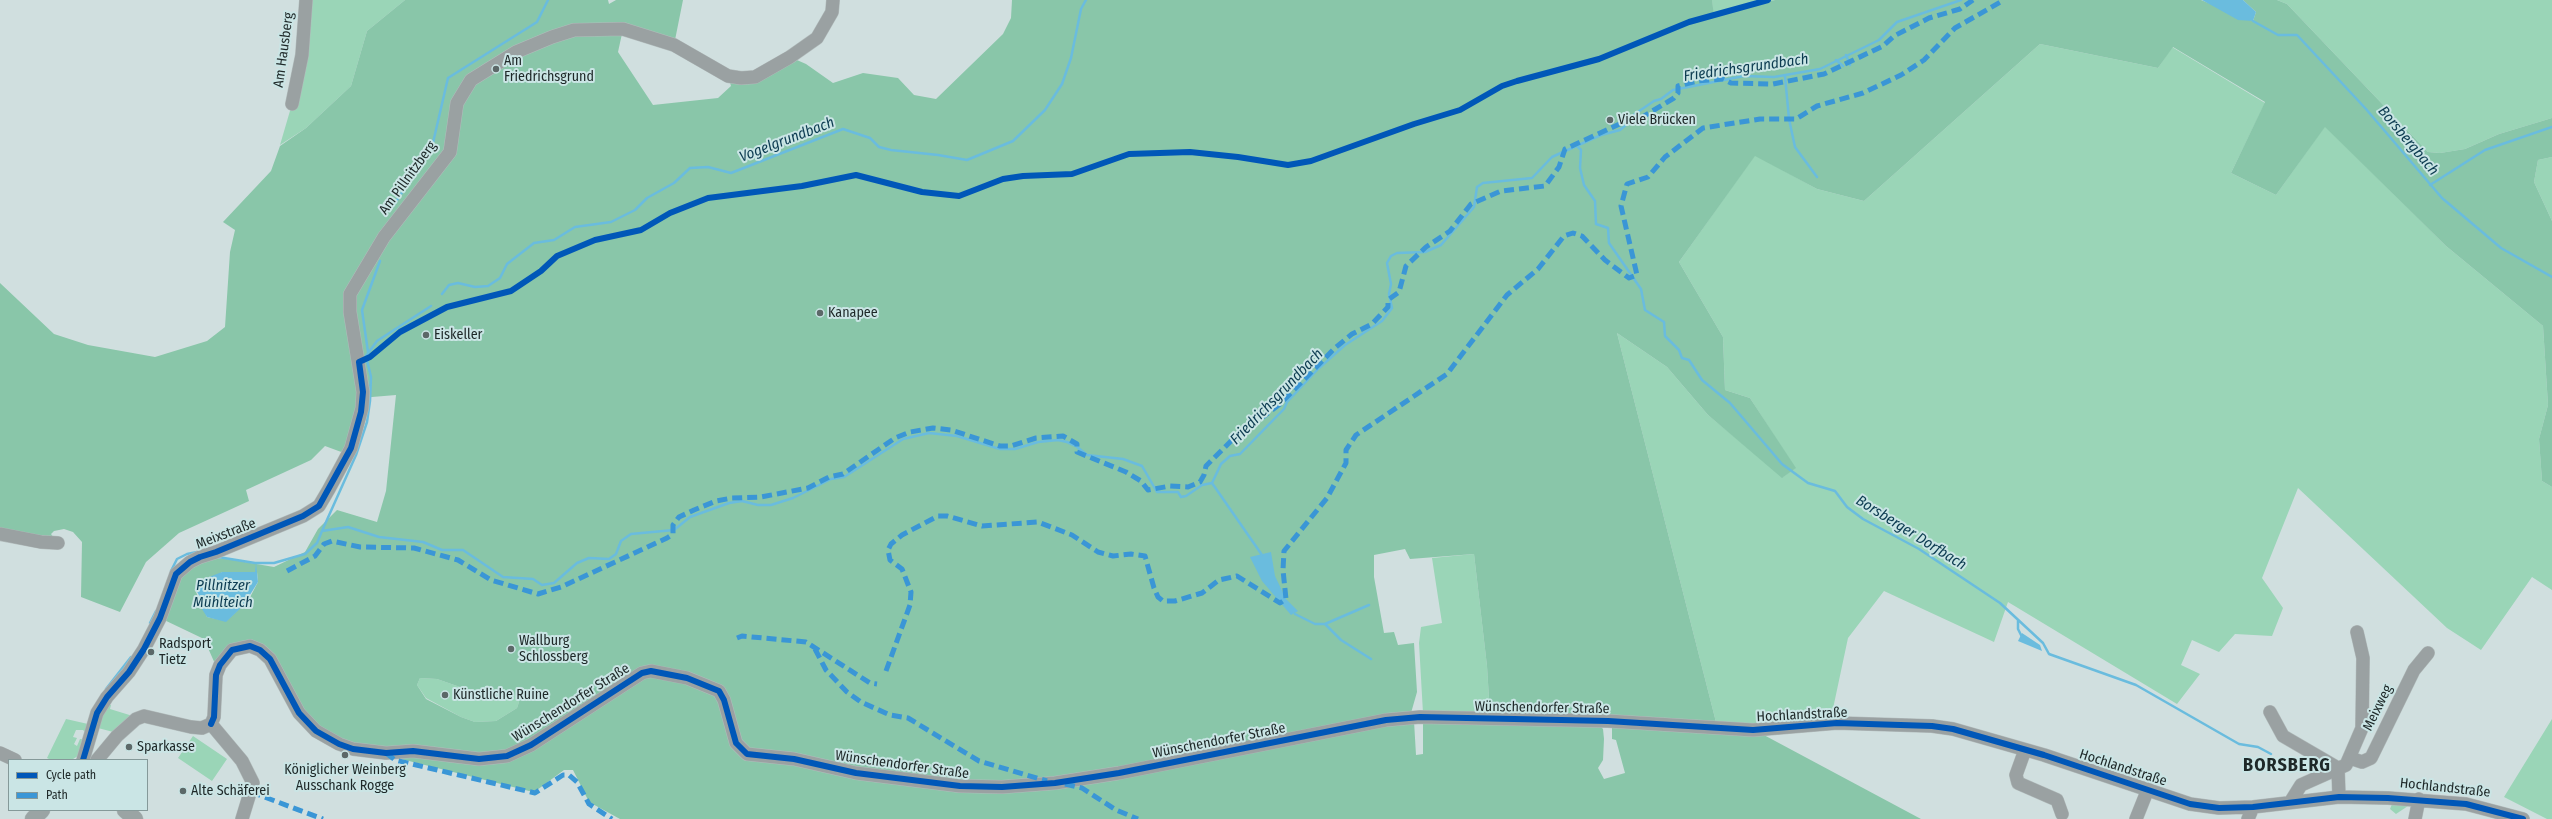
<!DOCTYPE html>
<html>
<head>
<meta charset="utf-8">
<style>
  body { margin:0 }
  #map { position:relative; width:2552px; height:819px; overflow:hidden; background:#d0dfdf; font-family:"Fira Sans Condensed",sans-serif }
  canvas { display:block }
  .legend { position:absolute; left:8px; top:759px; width:140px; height:52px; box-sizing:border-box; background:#cae5e5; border:1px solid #859999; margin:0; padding:5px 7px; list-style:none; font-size:12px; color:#1e2828 }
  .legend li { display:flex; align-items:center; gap:8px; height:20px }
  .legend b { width:20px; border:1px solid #859999 }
</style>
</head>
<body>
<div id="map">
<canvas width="2552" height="819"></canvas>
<ul class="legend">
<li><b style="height:5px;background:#0057b8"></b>Cycle path</li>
<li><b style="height:5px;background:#3a96d6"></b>Path</li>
</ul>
</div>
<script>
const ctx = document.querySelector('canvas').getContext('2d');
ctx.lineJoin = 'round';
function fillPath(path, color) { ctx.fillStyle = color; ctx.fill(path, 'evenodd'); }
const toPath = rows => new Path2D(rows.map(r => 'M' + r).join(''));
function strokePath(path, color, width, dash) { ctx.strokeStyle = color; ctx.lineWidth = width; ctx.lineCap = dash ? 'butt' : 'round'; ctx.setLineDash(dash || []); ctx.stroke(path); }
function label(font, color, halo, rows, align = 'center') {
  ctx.font = font + ' "Fira Sans Condensed",sans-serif'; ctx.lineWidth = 4; ctx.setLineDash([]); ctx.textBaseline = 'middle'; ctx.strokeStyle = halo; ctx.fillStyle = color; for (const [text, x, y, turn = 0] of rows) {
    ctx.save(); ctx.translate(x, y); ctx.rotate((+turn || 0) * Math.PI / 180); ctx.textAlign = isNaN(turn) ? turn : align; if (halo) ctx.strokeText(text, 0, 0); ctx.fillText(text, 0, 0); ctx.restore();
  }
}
fillPath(toPath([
  [306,0,405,0,367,31,351,86,306,128,280,145,292,104],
  [1712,0,1775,0,1713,16],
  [2277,0,2552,0,2552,118,2499,134,2465,149,2440,153,2428,152,2287,4],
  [2040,44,2158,68,2172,47,2265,103,2231,173,2276,195,2325,126,2446,246,2543,326,2548,405,2539,439,2542,481,2552,487,2552,590,2532,577,2481,650,2447,628,2298,488,2262,578,2283,608,2272,636,2235,634,2219,652,2192,640,2181,665,2200,674,2177,704,2008,602,1994,642,1884,591,1848,638,1831,718,1717,726,1617,333,1667,367,1708,415,1783,477,1795,468,1750,398,1725,390,1723,337,1679,262,1755,155,1817,189,1864,201],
  [2552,157,2552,221,2534,182,2538,160],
  [1474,554,1487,666,1490,715,1423,713,1419,643,1421,627,1442,623,1432,558],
  [420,678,437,679,460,687,477,700,492,701,508,695,518,696,519,702,517,708,496,721,475,722,461,717,426,698,417,685],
  [108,705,111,705,110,709,136,717,117,733,98,728,102,715],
  [66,719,88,724,85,732,83,730,76,730,73,737,77,738,74,744,77,746,80,739,86,740,78,756,73,759,49,759,47,758],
  [2552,719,2552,819,2547,819,2504,797],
  [193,736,227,759,212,781,178,758],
  [2392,804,2408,806,2396,814,2390,809]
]), '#9ad5b7');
fillPath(toPath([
  [405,0,608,0,609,4,616,0,683,0,674,45,623,29,618,52,653,105,718,98,731,86,728,76,741,78,790,57,806,64,833,83,863,73,898,78,914,95,936,99,1003,34,1011,18,1012,0,1712,0,1714,16,1775,0,2201,0,2253,21,2256,12,2243,0,2277,0,2287,4,2428,152,2440,153,2465,149,2499,134,2552,118,2552,157,2538,160,2534,182,2552,221,2552,487,2542,481,2539,439,2548,405,2543,326,2446,246,2325,127,2276,195,2231,173,2265,102,2173,47,2158,68,2040,44,1864,201,1817,189,1755,156,1679,262,1723,337,1725,390,1750,398,1796,468,1782,478,1708,415,1667,367,1617,333,1717,726,1490,715,1487,666,1474,554,1410,559,1405,549,1374,555,1374,577,1384,633,1394,632,1398,645,1414,643,1417,692,1411,713,1145,763,1051,779,964,783,756,752,742,744,730,702,657,667,524,746,487,755,351,745,318,728,250,642,216,666,204,639,160,618,176,574,200,557,227,559,274,567,305,552,318,529,337,510,377,522,386,491,396,395,360,398,344,453,325,446,311,460,246,490,249,501,179,533,146,562,120,612,81,597,82,542,73,532,64,529,54,531,51,534,54,538,0,530,0,283,54,334,88,345,155,357,207,341,225,327,230,252,235,230,223,222,271,171,280,146,306,128,351,86,367,31],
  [222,572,257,572,258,582,248,601,226,621,207,617,196,592],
  [420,678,437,679,460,687,477,700,492,701,508,695,518,696,519,702,517,708,496,721,475,722,461,717,426,699,417,685],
  [658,675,717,694,737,750,1007,791,1414,721,1416,755,1423,754,1423,721,1599,725,1603,729,1604,739,1603,760,1598,768,1604,779,1625,773,1616,740,1612,739,1612,725,1762,734,1921,819,620,819,589,802,573,770,564,770,537,790,529,791,397,758,397,756,493,761,640,678]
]), '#89c6a9');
fillPath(toPath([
  [2202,0,2243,0,2256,12,2253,21,2238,20],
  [1271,552,1275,576,1286,599,1298,611,1291,615,1262,581,1250,557],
  [256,563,258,582,243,606,226,622,207,617,200,606,201,599,195,588,199,581,222,572,255,572],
  [2022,633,2040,645,2042,651,2018,641]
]), '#6abcde');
strokePath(toPath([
  [2253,21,2278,35,2297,35,2366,109,2442,198,2501,248,2552,277],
  [1846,55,1850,65],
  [1836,60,1843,66],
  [1785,76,1789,119,1795,147,1817,177],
  [1578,147,1581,150,1580,168,1584,185,1595,201,1596,224,1608,228,1609,243,1641,289,1645,310,1664,322,1665,336,1679,350,1682,358,1689,360,1702,380,1730,403,1782,464,1808,483,1835,491,1847,507,1863,519,1919,549,2000,603,2043,643,2049,654,2136,685,2239,744,2258,747,2271,754],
  [2430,185,2485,150,2552,127],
  [393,206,432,147,448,78,537,22,548,0],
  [442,294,449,285,458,283,475,287,488,286,500,278,507,264,534,243,554,240,575,227,611,222,635,210,647,198,674,183,690,168,708,167,731,173,843,129,870,138,879,147,891,150,938,155,967,160,1013,141,1045,110,1062,84,1071,58,1081,9,1086,0],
  [368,352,362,310,380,261],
  [1212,483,1262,555],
  [322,531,356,455,367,422,370,401,371,377,366,356,377,341,431,306],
  [218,557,255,563,274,563,305,554,317,543,322,531,348,527,379,537,423,542,442,550,463,550,503,577,533,579,542,585,554,583,577,563,589,558,609,559,616,554,621,541,631,534,674,530,690,517,729,503,742,501,758,505,771,505,793,498,831,479,844,477,903,439,929,433,957,436,1000,449,1015,449,1038,442,1058,440,1067,442,1076,446,1087,455,1123,459,1142,466,1157,492,1178,492,1181,497,1186,496,1202,485,1212,483,1221,464,1230,456,1240,454,1284,409,1287,402,1318,369,1345,345,1382,321,1392,308,1389,294,1391,284,1387,263,1391,256,1397,253,1425,252,1441,245,1474,207,1477,187,1483,183,1532,178,1552,157,1601,135,1620,130,1626,125,1629,118,1654,101,1661,99,1673,90,1744,76,1774,77,1820,69,1879,40,1897,22,1961,0],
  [171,571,177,559,187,554,197,552],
  [1295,614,1315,624,1325,624,1341,640,1371,659],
  [2018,620,2018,629,2022,637],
  [150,623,156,611],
  [1325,624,1369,605],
  [106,689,131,657]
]), '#6abcde', 2.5);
const minor = toPath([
  [292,104,302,55,306,0],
  [0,534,41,542,58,543],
  [2270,712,2283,736,2338,768],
  [211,724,214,717,216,675,220,665,232,650,250,646,260,650,270,659,299,713,316,731,339,744,353,749,386,753,413,751,479,759,507,756,531,745,642,673,651,671,687,678,719,691,724,700,736,743,747,754,794,759,856,773,960,786,1002,787,1055,783,1119,773,1386,720,1420,717,1608,721,1753,730,1837,723,1932,726,1953,729,2044,755,2190,804,2219,808,2253,807,2339,797,2388,798,2466,804,2523,819],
  [211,724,242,761,253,783,242,819],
  [2025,750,2016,775,2018,783,2057,800,2062,814],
  [0,753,15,760],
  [2350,758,2362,762,2371,758,2414,670,2428,653],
  [83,760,97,713,107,697,129,672,144,649,160,618,176,574,190,562,200,557,216,552,303,516,319,506,329,489,351,448,362,408,363,392,350,312,350,294,384,237,450,152,457,103,471,80,516,52,552,37,574,30,623,29,674,45,728,76,741,78,755,77,790,57,817,38,832,12,833,0],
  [97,760,117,736,136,719,144,716,191,727,202,728,211,724],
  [2338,768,2339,797],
  [2291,801,2301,785,2346,765,2362,728,2363,658,2357,632],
  [2136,819,2148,789],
  [2248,819,2253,807],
  [2415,819,2419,799]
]);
const major = toPath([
  [125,810,135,819],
  [33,819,42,810]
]);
strokePath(minor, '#b2bcbc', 14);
strokePath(major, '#b2bcbc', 17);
strokePath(minor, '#9aa1a2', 13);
strokePath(major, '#9aa4a4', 16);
strokePath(toPath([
  [287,571,315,556,324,544,332,541,360,547,414,548,458,560,491,580,538,594,561,587,667,538,673,534,673,525,679,517,694,510,716,501,732,498,761,497,808,488,829,477,843,474,895,438,910,432,933,428,951,430,1000,446,1011,446,1036,438,1063,436,1077,444,1077,452,1126,472,1141,481,1148,490,1170,486,1188,487,1200,482,1204,475,1206,466,1232,440,1280,404,1335,348,1352,334,1372,324,1388,307,1388,300,1399,292,1406,266,1426,247,1450,231,1471,204,1501,191,1545,186,1559,167,1565,149,1624,122,1639,119,1674,98,1678,93,1678,86,1697,81,1723,79,1731,83,1773,84,1824,74,1883,46,1894,36,1929,18,1960,9,1973,0],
  [737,638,742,636,806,642,870,683,877,684],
  [815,649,826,670,847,692,861,702,890,715,908,718,979,761,1047,781],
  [886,671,910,605,911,592,902,569,890,560,888,550,891,544,902,535,938,516,947,516,982,526,1038,522,1072,535,1098,552,1113,556,1131,554,1145,556,1154,588,1158,597,1163,601,1175,601,1202,593,1219,580,1237,576,1280,603,1286,599,1283,570,1284,551,1327,498,1346,463,1346,450,1356,435,1447,374,1507,295,1538,269,1564,236,1573,233,1582,236,1605,260,1629,278,1637,275,1621,206,1627,184,1648,177,1665,157,1703,128,1760,119,1796,119,1817,106,1863,93,1901,75,1924,60,1955,28,2004,0],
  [386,753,395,760,535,793,563,775,569,775,577,782,589,804,612,819],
  [1065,784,1082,788,1116,810,1138,819],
  [251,792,323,819]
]), '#3a96d6', 5, [10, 5]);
strokePath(toPath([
  [211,724,214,717,216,675,220,665,232,650,250,646,260,650,270,659,299,713,316,731,339,744,353,749,386,753,413,751,479,759,507,756,531,745,642,673,651,671,687,678,719,691,724,700,736,743,747,754,794,759,856,773,960,786,1002,787,1055,783,1119,773,1386,720,1420,717,1608,721,1753,730,1837,723,1932,726,1953,729,2044,755,2190,804,2219,808,2253,807,2339,797,2388,798,2466,804,2523,819],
  [83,760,97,713,107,697,129,672,144,649,160,618,176,574,190,562,200,557,216,552,303,516,319,506,351,448,361,412,363,392,359,362,370,357,400,332,447,307,511,291,541,271,557,256,595,240,641,230,670,213,708,198,802,186,856,175,922,192,959,196,1003,179,1023,176,1072,174,1129,154,1190,152,1238,157,1288,165,1311,161,1414,124,1460,110,1502,86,1517,81,1599,59,1689,22,1768,0]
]), '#0057b8', 6);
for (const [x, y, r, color] of [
  [496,69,4,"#5c6868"],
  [1610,120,4,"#5c6868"],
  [820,313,4,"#5c6868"],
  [426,335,4,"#5c6868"],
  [511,649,4,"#5c6868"],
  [151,652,4,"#5c6868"],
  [445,695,4,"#5c6868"],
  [129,747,4,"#5c6868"],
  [345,755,4,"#5c6868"],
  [183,791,4,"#5c6868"]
]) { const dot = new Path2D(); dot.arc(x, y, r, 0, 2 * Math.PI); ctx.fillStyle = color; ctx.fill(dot); strokePath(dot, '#cae5e5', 1.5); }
label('14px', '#1e2828', '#cae5e5', [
  ["Am Hausberg",284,50,-82],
  ["Am Pillnitzberg",408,178,-54],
  ["Meixstraße",226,534,-21],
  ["Wünschendorfer Straße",571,703,-32],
  ["Wünschendorfer Straße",1542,708,1],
  ["Meixweg",2378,708,-64],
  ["Hochlandstraße",1802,715,-3],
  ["Wünschendorfer Straße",1219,741,-11],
  ["Wünschendorfer Straße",902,765,8],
  ["Hochlandstraße",2123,768,18],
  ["Hochlandstraße",2445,788,6]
]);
label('14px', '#1e2828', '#cae5e5', [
  ["Am",504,61],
  ["Friedrichsgrund",504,77],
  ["Viele Brücken",1618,120],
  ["Kanapee",828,313],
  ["Eiskeller",434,335],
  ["Wallburg",519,641],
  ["Schlossberg",519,657],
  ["Radsport",159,644],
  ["Tietz",159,660],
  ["Künstliche Ruine",453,695],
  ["Sparkasse",137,747],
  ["Königlicher Weinberg",345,770,"center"],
  ["Ausschank Rogge",345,786,"center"],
  ["Alte Schäferei",191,791]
], 'left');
label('italic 15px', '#0d3c51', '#cae5e5', [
  ["Friedrichsgrundbach",1746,68,-8],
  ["Vogelgrundbach",787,140,-21],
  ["Borsbergbach",2408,141,50],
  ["Friedrichsgrundbach",1277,397,-46],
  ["Borsberger Dorfbach",1911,533,32],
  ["Pillnitzer",223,586],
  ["Mühlteich",223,603]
]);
ctx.letterSpacing = '1px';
label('bold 18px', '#1e2828', '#cae5e5', [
  ["BORSBERG",2287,766]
]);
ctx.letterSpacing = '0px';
</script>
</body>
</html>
